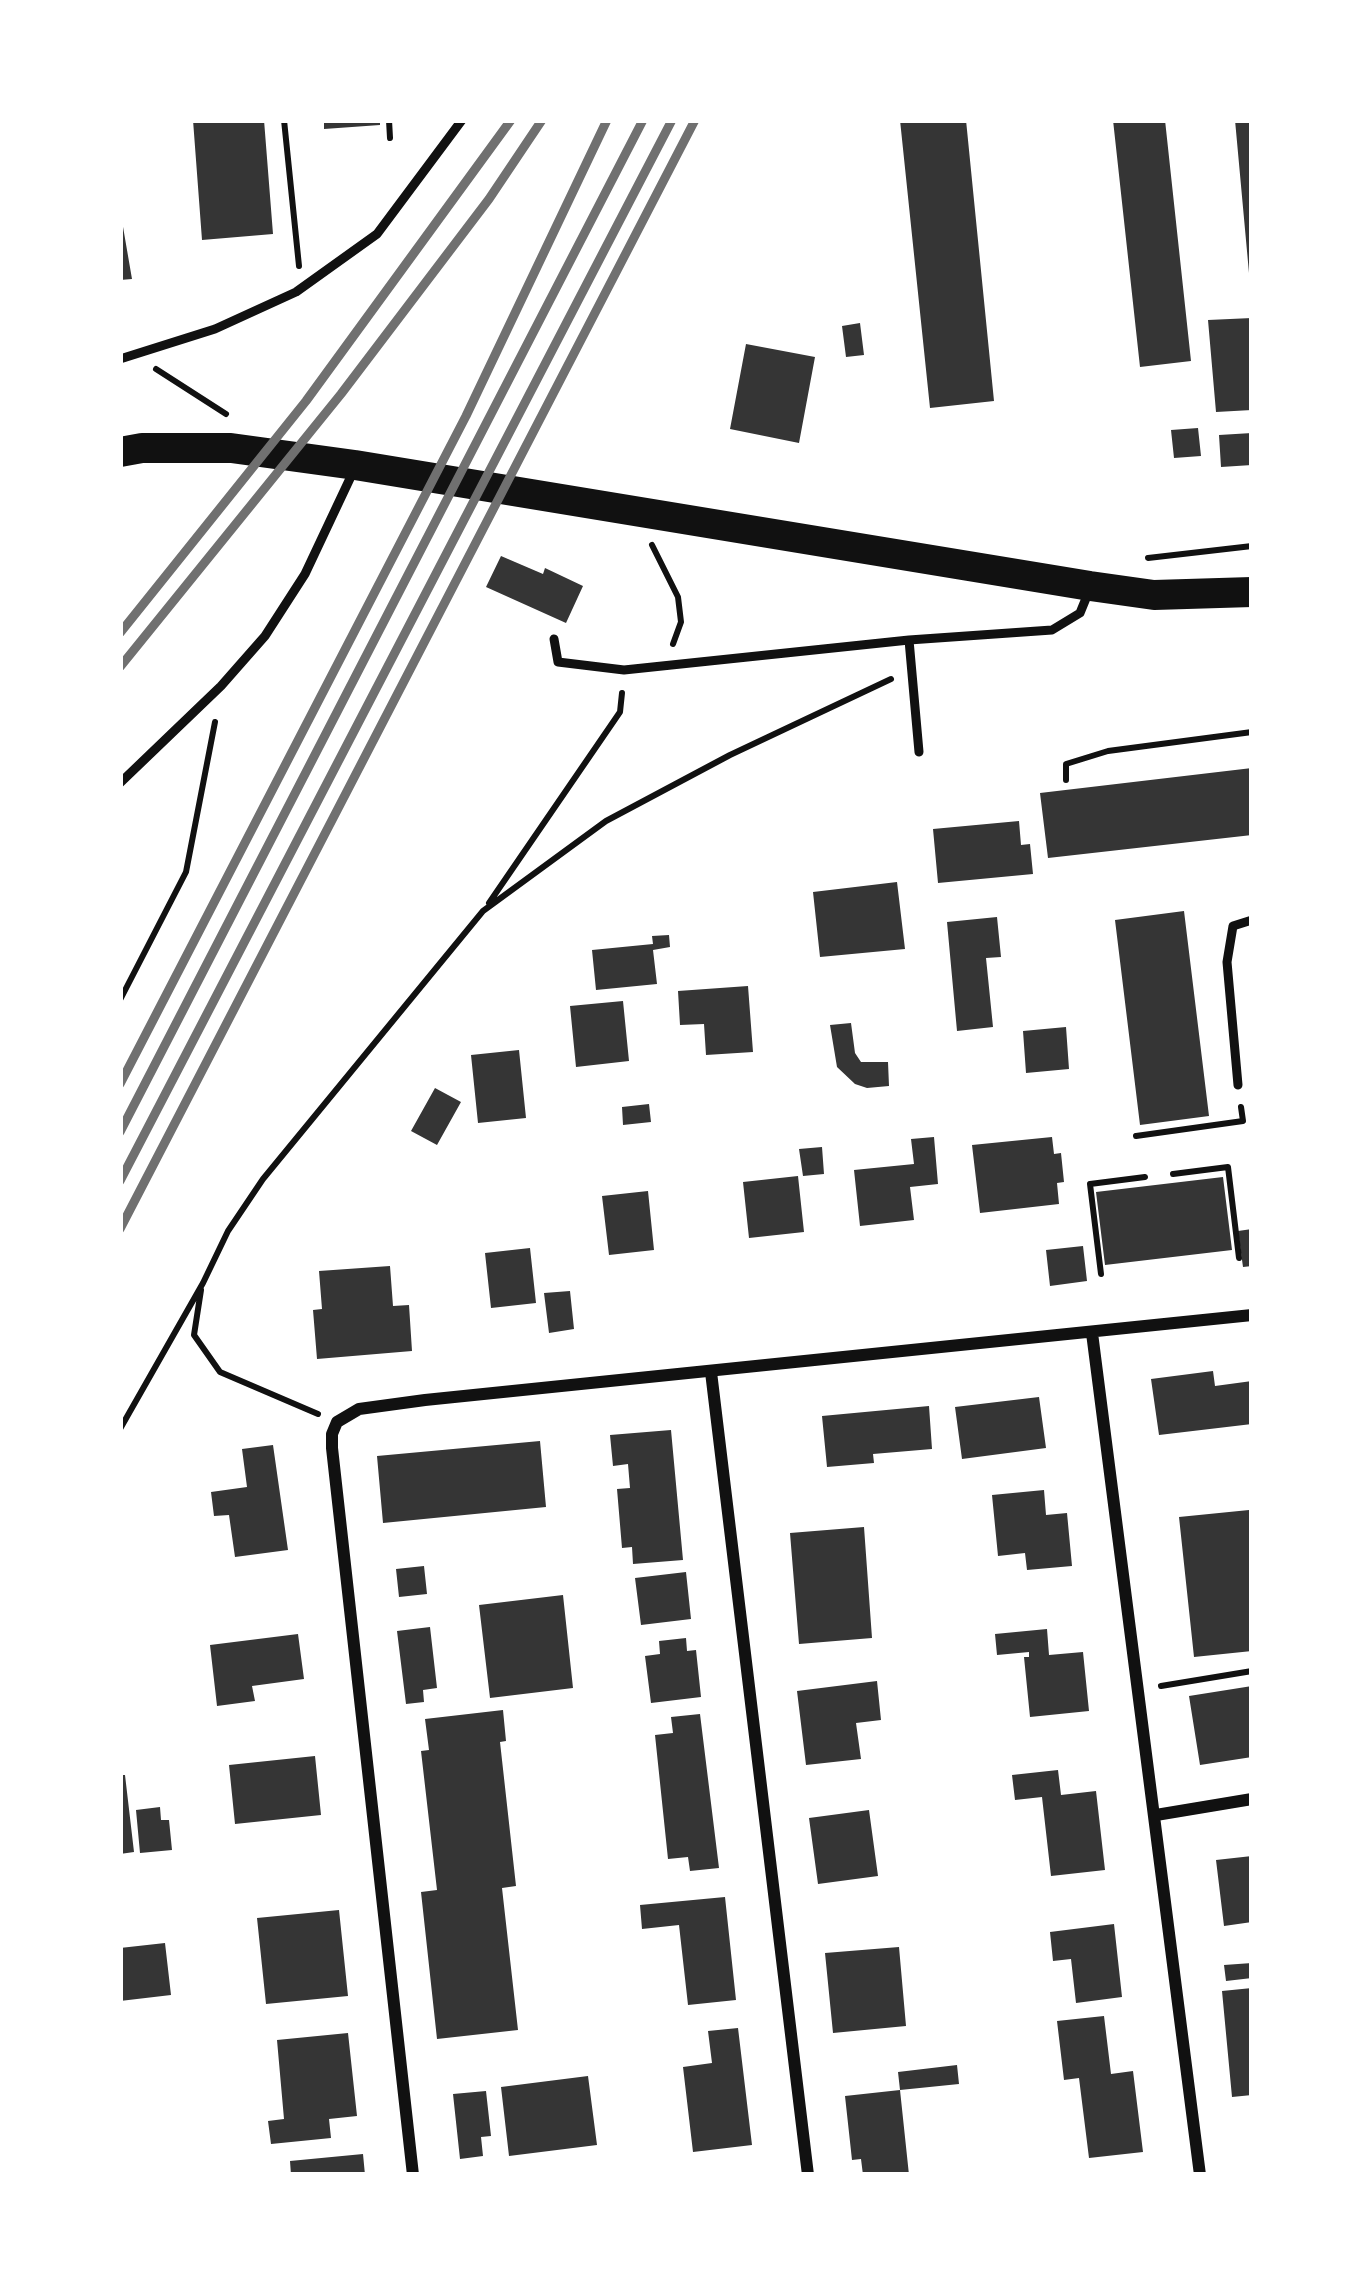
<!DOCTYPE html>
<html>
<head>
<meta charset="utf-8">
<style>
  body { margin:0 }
  #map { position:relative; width:1372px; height:2295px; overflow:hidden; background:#fff; font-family:"Sofia Sans Condensed",sans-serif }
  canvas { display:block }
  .frame { position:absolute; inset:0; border:123px solid #fff; pointer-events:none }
</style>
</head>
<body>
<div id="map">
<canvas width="1372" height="2295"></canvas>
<div class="frame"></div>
</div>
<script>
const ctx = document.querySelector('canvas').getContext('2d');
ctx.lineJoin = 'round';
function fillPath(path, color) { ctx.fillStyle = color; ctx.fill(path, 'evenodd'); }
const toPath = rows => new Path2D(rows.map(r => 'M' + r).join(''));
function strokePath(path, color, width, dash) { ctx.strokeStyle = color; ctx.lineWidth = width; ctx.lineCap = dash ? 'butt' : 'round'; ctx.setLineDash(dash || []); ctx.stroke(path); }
fillPath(toPath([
  [193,120,264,120,273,234,202,240],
  [324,120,380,120,380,125,324,129],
  [900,120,966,120,994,401,930,408],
  [1113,120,1165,120,1191,361,1140,367],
  [1235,120,1252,120,1252,273,1249,273],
  [122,221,132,279,120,280,120,222],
  [1252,318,1252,410,1216,412,1208,320],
  [860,323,864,355,846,357,842,326],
  [746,344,815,357,799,443,730,429],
  [1198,428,1201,456,1174,458,1171,430],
  [1252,433,1252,465,1221,467,1219,435],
  [501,556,543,574,545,568,583,586,566,623,486,587],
  [1252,768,1252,835,1048,858,1040,793],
  [1019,821,1021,845,1030,844,1033,874,938,883,933,829],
  [897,882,905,949,820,957,813,892],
  [1184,911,1209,1116,1140,1125,1115,920],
  [997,917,1001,957,986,958,993,1027,957,1031,947,922],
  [669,935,670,947,653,950,657,984,596,990,592,950,653,944,652,936],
  [748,986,753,1052,706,1055,704,1024,680,1025,678,991],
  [623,1001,629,1061,576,1067,570,1006],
  [851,1023,855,1053,861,1062,888,1062,889,1086,867,1088,855,1084,837,1067,830,1025],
  [1066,1027,1069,1069,1026,1073,1023,1031],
  [519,1050,526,1118,478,1123,471,1055],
  [435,1088,461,1102,437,1145,411,1131],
  [649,1104,651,1122,623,1125,622,1107],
  [934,1137,938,1184,910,1187,914,1220,860,1226,854,1170,914,1164,911,1139],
  [1052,1137,1054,1154,1061,1153,1064,1182,1057,1183,1059,1204,980,1213,972,1145],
  [822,1147,824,1174,803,1176,799,1149],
  [798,1176,804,1232,749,1238,743,1182],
  [1223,1177,1232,1250,1105,1265,1096,1192],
  [648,1191,654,1250,609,1255,602,1196],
  [1252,1229,1252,1266,1243,1267,1238,1231],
  [1083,1246,1087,1281,1050,1286,1046,1250],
  [530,1248,536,1303,491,1308,485,1253],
  [390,1266,393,1306,409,1305,412,1351,317,1359,313,1310,322,1309,319,1271],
  [570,1291,574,1329,549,1333,544,1293],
  [1213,1371,1215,1386,1252,1381,1252,1424,1159,1435,1151,1379],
  [1039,1397,1046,1448,962,1459,955,1407],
  [929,1406,932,1449,873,1454,874,1463,827,1467,822,1416],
  [671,1430,683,1560,633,1564,632,1547,622,1548,617,1489,630,1488,628,1464,613,1466,610,1435],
  [540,1441,546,1507,383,1523,377,1456],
  [273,1445,288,1550,235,1557,229,1515,214,1516,211,1492,247,1487,242,1449],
  [1044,1490,1046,1515,1067,1513,1072,1566,1027,1570,1025,1553,998,1556,992,1495],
  [1249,1510,1252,1651,1194,1657,1179,1517],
  [864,1527,872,1638,799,1644,790,1533],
  [424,1566,427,1594,399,1597,396,1569],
  [686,1572,691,1619,641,1625,635,1578],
  [563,1595,573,1688,490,1698,479,1605],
  [430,1627,437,1688,423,1690,424,1702,406,1704,397,1631],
  [1047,1629,1049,1655,1083,1652,1089,1711,1030,1717,1024,1657,1029,1657,1029,1652,997,1655,995,1634],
  [298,1634,304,1679,252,1686,255,1701,217,1706,210,1645],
  [686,1638,687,1651,696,1650,701,1697,651,1703,645,1656,660,1654,659,1641],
  [877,1681,881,1720,856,1723,861,1759,806,1765,797,1691],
  [1252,1686,1252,1757,1200,1765,1189,1696],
  [503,1710,506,1741,500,1742,516,1886,502,1888,518,2030,437,2039,421,1892,437,1890,421,1751,429,1750,425,1719],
  [700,1714,719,1868,690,1871,688,1857,668,1859,655,1735,673,1733,671,1717],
  [315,1756,321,1815,235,1824,229,1765],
  [1058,1770,1061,1795,1096,1791,1105,1870,1051,1876,1042,1797,1015,1800,1012,1775],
  [120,1775,125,1775,134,1852,120,1854],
  [160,1807,161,1820,169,1820,172,1850,140,1853,136,1810],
  [869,1810,878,1876,818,1884,809,1818],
  [1252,1856,1252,1922,1224,1926,1216,1860],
  [725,1897,736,2000,688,2005,679,1925,642,1929,640,1905],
  [339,1910,348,1996,266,2004,257,1918],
  [1114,1924,1122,1997,1076,2003,1071,1959,1053,1961,1050,1932],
  [165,1943,171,1995,120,2001,120,1948],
  [899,1947,906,2026,833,2033,825,1953],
  [1252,1963,1252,1978,1226,1981,1224,1965],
  [1252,1988,1252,2095,1232,2097,1222,1991],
  [1104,2016,1111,2074,1133,2071,1143,2152,1089,2158,1079,2078,1064,2080,1057,2021],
  [738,2028,752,2145,693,2152,683,2067,712,2063,708,2031],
  [348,2033,357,2116,329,2119,331,2138,271,2144,268,2121,284,2119,277,2040],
  [957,2065,959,2084,900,2090,909,2175,863,2175,861,2159,852,2160,845,2096,900,2090,898,2072],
  [588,2076,597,2145,509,2156,501,2087],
  [486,2091,491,2136,481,2137,483,2156,460,2159,453,2094],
  [363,2154,365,2175,291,2175,290,2161]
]), '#353535');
strokePath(toPath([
  [284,120,299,266],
  [389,120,390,138],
  [156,369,226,414],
  [652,545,678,597,681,622,673,644],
  [1148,558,1252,546],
  [1066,780,1066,764,1108,751,1252,732],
  [489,903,620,712,622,693],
  [120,1000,186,872,215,722],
  [1136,1136,1243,1121,1241,1107],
  [1173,1174,1228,1167,1239,1258],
  [1101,1274,1090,1184,1145,1177],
  [201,1290,194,1335,220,1372,318,1414],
  [120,1429,203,1283,228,1231,263,1179,483,911,606,821,730,755,891,679],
  [1161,1686,1252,1671]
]), '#111', 6);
strokePath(toPath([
  [120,359,215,329,296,292,377,234,462,120],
  [554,639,558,662,624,670,909,640,1052,630,1080,613,1089,591],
  [909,640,919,752],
  [120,783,221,686,265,636,305,574,354,470],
  [1238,1085,1227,962,1233,926,1252,920]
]), '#111', 9);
strokePath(toPath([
  [1092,1333,1200,2175],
  [711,1372,808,2175],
  [1156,1815,1252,1799],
  [413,2175,332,1448,332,1434,337,1422,359,1409,425,1400,1252,1315]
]), '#111', 12);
strokePath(toPath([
  [120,452,142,448,231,448,355,465,1090,586,1154,595,1252,592]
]), '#111', 30);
strokePath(toPath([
  [120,633,306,401,511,120],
  [120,667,341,394,489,199,542,120],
  [120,1084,466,416,607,120],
  [120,1132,643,120],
  [120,1181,672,120],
  [120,1229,695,120]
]), '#707070', 9);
</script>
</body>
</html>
